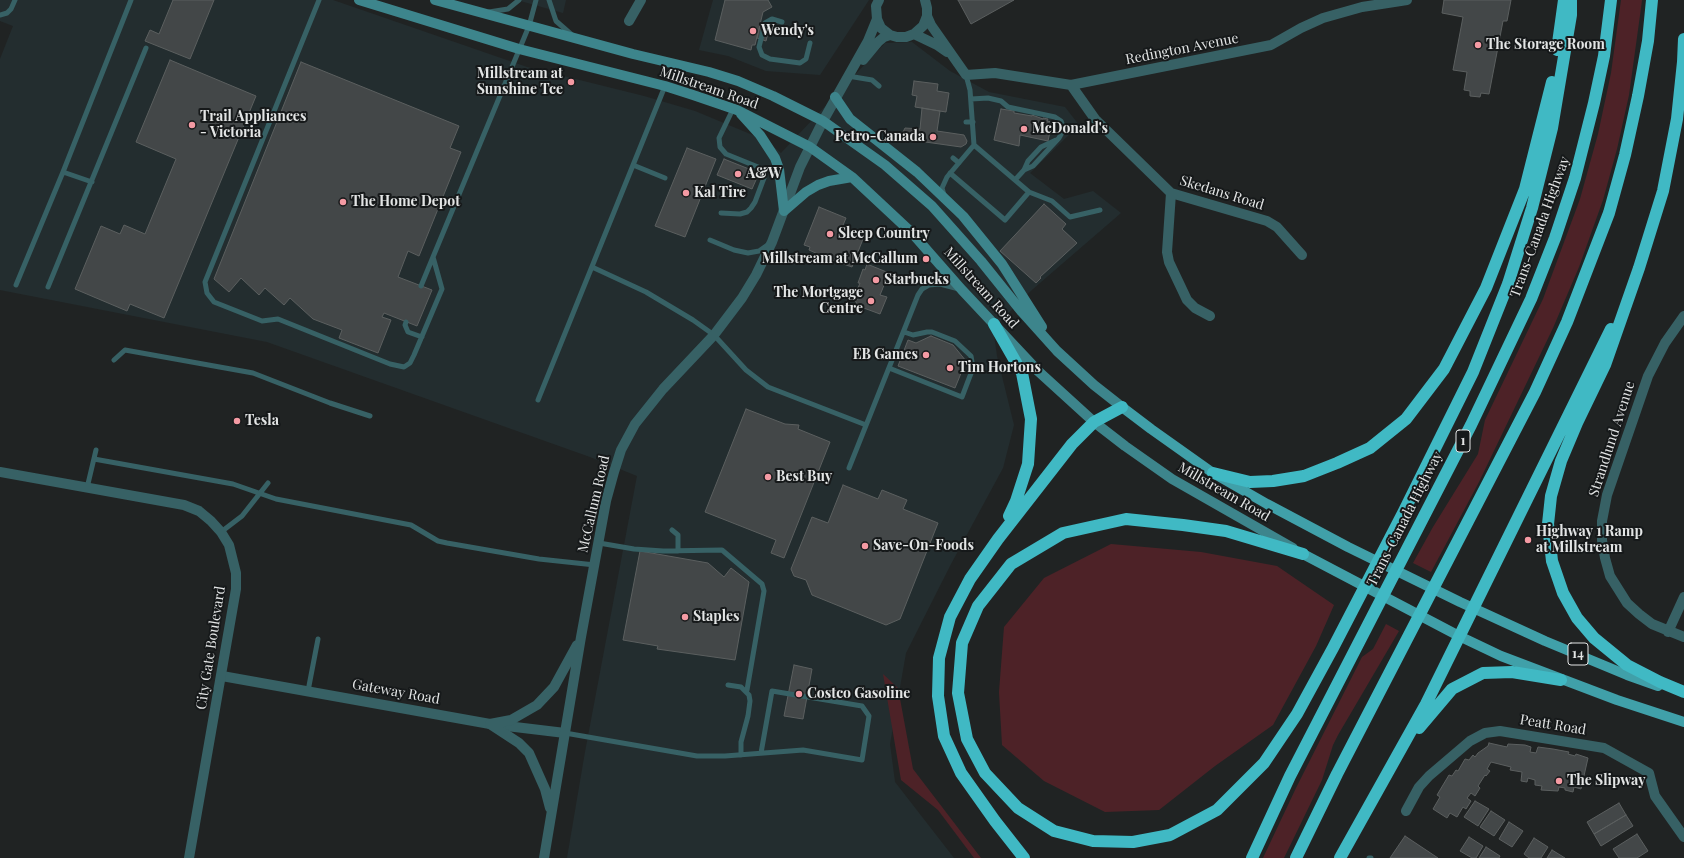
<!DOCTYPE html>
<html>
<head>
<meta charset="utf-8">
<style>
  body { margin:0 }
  canvas { display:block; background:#202323 }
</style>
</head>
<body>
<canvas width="1684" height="858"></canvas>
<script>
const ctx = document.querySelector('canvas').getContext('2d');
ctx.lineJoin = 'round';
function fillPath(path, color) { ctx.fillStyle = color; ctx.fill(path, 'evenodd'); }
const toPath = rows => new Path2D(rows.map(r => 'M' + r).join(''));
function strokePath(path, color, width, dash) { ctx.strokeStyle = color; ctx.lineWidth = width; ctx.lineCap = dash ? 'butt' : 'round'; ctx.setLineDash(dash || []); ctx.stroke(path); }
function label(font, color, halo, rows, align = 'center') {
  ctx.font = font + ' "Playfair Display",serif'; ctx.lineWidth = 4; ctx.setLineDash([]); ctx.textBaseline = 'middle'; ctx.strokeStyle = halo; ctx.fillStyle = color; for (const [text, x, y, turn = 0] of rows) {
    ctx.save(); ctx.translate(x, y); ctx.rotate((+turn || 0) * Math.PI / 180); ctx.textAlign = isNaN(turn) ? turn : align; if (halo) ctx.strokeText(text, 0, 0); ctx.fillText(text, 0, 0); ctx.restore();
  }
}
fillPath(toPath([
  [0,0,333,0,527,67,644,96,695,111,767,141,781,153,885,43,912,42,950,71,989,92,1065,107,1079,125,1030,173,1064,199,1093,191,1121,213,1033,289,993,328,997,356,1014,425,1003,468,951,564,906,653,890,744,895,782,954,858,567,858,585,752,637,476,590,457,267,342,0,290,0,59,13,26,0,21],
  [517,0,566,0,563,13],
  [713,0,869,0,820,75,766,71,728,56,699,50]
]), '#232d2f');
fillPath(toPath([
  [1621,0,1642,0,1641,8,1629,95,1617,149,1603,200,1579,267,1553,328,1479,482,1431,572,1413,563,1433,527,1478,454,1485,420,1543,299,1580,199,1598,134,1611,73],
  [1111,544,1201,552,1277,566,1334,605,1316,646,1273,725,1215,766,1159,810,1105,812,1044,781,1002,745,999,692,1004,627,1044,578],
  [1386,624,1399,631,1338,735,1333,745,1322,780,1284,858,1263,858,1296,788,1362,657,1373,649],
  [883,674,898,688,913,769,981,858,974,858,938,810,901,780]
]), '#4d2227');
const building = toPath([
  [173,0,214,0,190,59,145,41,150,30,159,34,173,0],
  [725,0,768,0,772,7,763,12,755,45,752,45,751,50,715,40,725,0],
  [958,0,1014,0,971,24,958,0],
  [1444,0,1511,0,1507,21,1503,21,1489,94,1481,93,1480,97,1470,96,1470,91,1464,90,1467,72,1453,70,1463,17,1442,13,1444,0],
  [760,26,769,29,766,41,757,38,760,26],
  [170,60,256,96,164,318,130,304,127,311,75,289,101,226,120,234,124,225,145,234,176,159,136,142,170,60],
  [301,62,459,126,450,148,461,152,419,256,408,251,398,277,432,290,417,326,384,313,382,317,391,320,378,353,339,338,342,330,313,319,290,298,284,305,265,288,259,295,241,278,229,292,214,279,301,62],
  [914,81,938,84,937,91,949,93,946,112,915,107,917,96,912,95,914,81],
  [922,108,940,111,937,131,964,135,967,141,966,144,961,147,904,139,902,134,905,128,920,129,922,108],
  [1001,109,1014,111,1014,113,1032,116,1032,115,1043,119,1043,118,1048,119,1047,121,1052,122,1048,141,1020,135,1019,146,994,140,1001,109],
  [687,148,716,159,685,237,655,226,687,148],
  [724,159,759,173,752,189,717,175,724,159],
  [1044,204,1066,224,1062,229,1077,243,1040,277,1041,278,1036,283,1000,251,1044,204],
  [819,207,846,218,841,230,863,239,852,267,818,255,818,254,809,250,810,247,804,245,819,207],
  [867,264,889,273,880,295,887,297,880,314,861,307,859,308,855,300,858,299,861,289,858,288,860,283,858,283,863,269,865,270,867,264],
  [931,336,953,345,966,361,955,388,898,366,908,340,916,343,931,336],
  [746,409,785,424,799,425,798,429,830,442,784,558,771,553,776,540,705,512,746,409],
  [843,485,878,499,882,490,907,500,903,509,938,523,900,619,886,625,812,595,806,580,794,576,791,569,812,517,828,523,843,485],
  [640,551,708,563,724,577,731,568,749,582,735,660,657,649,658,646,623,640,640,551],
  [794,665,812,669,803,719,784,716,794,665],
  [1489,743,1507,747,1508,744,1525,745,1531,747,1530,752,1536,753,1538,747,1553,749,1569,752,1568,754,1575,756,1576,754,1588,758,1581,789,1574,787,1573,792,1565,790,1565,788,1559,787,1558,791,1541,790,1542,786,1535,785,1535,780,1528,778,1527,782,1521,781,1522,772,1510,770,1511,767,1491,762,1487,769,1490,771,1486,776,1485,775,1478,786,1480,788,1475,796,1471,793,1467,798,1471,801,1466,809,1463,807,1457,817,1450,813,1447,818,1433,809,1440,797,1437,795,1449,775,1452,776,1456,770,1458,771,1465,759,1469,760,1473,755,1475,757,1478,753,1488,746,1489,743],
  [1475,801,1489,809,1478,826,1464,817,1475,801],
  [1619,803,1626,815,1594,834,1587,822,1619,803],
  [1491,811,1505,820,1494,836,1480,827,1491,811],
  [1626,815,1633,826,1601,846,1594,834,1626,815],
  [1509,822,1523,831,1512,847,1499,839,1509,822],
  [1637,834,1648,851,1637,858,1619,858,1613,849,1637,834],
  [1405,836,1438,858,1390,858,1405,836],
  [1469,837,1483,846,1476,858,1472,858,1460,851,1469,837],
  [1534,838,1548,847,1541,858,1529,858,1524,854,1534,838],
  [1486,847,1500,856,1499,858,1479,858,1486,847],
  [1552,850,1565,858,1547,858,1552,850]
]);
fillPath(building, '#434748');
strokePath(building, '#5b5f5f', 1);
strokePath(toPath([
  [319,0,205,282,207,293,214,302,262,321,278,319,390,364,404,367,410,363,414,355,442,289,433,257,529,26,536,0],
  [549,0,556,21,572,35],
  [489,12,508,9,519,0],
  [0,15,7,13,11,9,15,0],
  [782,22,772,19,765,23,759,47,762,55,770,59,800,63,806,59,810,43],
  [848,76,872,80,879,86],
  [971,99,988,98,1001,101,1008,107,1055,117,1061,121,1064,129,1059,138,1033,166,1024,170],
  [966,122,973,122],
  [953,158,959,163],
  [633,165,665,178],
  [950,173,1005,220,1029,192,974,145,970,90,966,75],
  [1015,180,1024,170,1028,161,1041,147,1056,140],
  [92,182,63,172,131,0],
  [1029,192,1052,201,1070,217,1100,210],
  [944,195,942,188,947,177,974,145],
  [721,213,740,214,747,212,751,208,755,202,764,178,763,169,726,154,720,147,719,138,733,109],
  [710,240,734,250,748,253,759,251,769,244],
  [592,267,646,292,693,320,714,335,746,370,768,387,866,425],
  [16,285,63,172],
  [421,286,433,257],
  [48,287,146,48],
  [406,322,405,325,408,332,422,337],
  [114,360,125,350,253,373,330,403,370,416],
  [889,368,962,397,973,368,971,356,955,341,932,332,927,332,913,335,904,332],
  [538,400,665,86],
  [94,459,233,484,276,499,411,525,438,541,447,543,539,559,595,565],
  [849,468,918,295,922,289,929,285,940,284,959,289],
  [87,488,96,450],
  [672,530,678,535,678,551],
  [221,532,242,516,268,483],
  [599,543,634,549,663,551,722,550,762,584,764,591,747,690],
  [728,685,741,687,749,695,750,701,748,716,741,742,741,755],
  [308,691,318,639],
  [565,733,697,756,725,756,803,750,862,760,869,716,862,706,772,691,761,753],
  [1369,858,1371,858]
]), '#376165', 5);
strokePath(toPath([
  [879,0,876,6,877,19,881,28,890,35,897,37,906,37,914,34,923,26,927,16,927,8,925,0],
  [927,16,931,25,966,75,995,73,1071,85,1271,45,1301,28,1323,18,1362,7,1407,0],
  [629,21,641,0],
  [914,34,937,45,947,52],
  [863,60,878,42,884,37,890,35],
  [1071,85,1095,119,1171,193,1267,221,1277,227,1302,255],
  [823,121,868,41,877,19],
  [1171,193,1167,252,1169,262,1187,300,1195,308,1210,316],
  [1684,316,1665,343,1648,376,1607,495,1602,521,1602,540,1605,558,1610,576,1627,603,1639,614,1652,624,1684,637],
  [1668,632,1684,597],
  [222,676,490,724,565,733],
  [1406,811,1419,787,1429,776,1470,741,1485,733,1500,731,1604,748,1649,773,1655,796,1684,837]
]), '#376165', 10);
strokePath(toPath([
  [0,472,184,505,199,511,211,521,221,532,229,545,236,573,236,589,189,858],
  [490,724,511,720,537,705,554,687,577,645],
  [490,724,519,743,529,753,545,789,550,808],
  [544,858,581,637,606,501,614,472,621,450,635,424,663,389,714,335,742,298,756,275,772,242,800,167,823,121]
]), '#376165', 10);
strokePath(toPath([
  [359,0,519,49,665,86,693,95,737,110,810,147,852,177,912,233,962,290,1038,371,1094,422,1125,446,1172,479,1293,548],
  [435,0,633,54,709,72,738,81,773,96,823,121,885,165,932,206,981,261,1022,312,1057,351,1094,385,1122,407],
  [835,97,850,119,917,172,963,216,1002,264,1042,327],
  [741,114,760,135,775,158,779,169,784,211],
  [784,211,806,192,818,185,829,181,852,177]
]), '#3d858c', 10);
strokePath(toPath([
  [1122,407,1151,429,1213,473,1267,504,1348,547,1460,602,1545,641,1627,675,1658,686],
  [1303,554,1459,636,1501,656,1617,700,1684,722]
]), '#40a0a9', 10);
strokePath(toPath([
  [1684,39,1683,62,1677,119,1663,191,1639,268,1605,365,1577,423,1561,461,1551,496,1548,524,1552,561,1563,593,1577,618,1594,638,1627,665,1660,682,1684,692],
  [1557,50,1564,0],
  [994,324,1022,373,1031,419,1028,464,1016,501,1009,516],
  [1213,473,1250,482,1273,481,1304,476,1337,463,1370,448,1406,419,1444,369,1486,288,1525,189,1552,82],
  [1303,554,1226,531,1183,525,1126,519,1063,533,1011,564,978,606,962,643,958,693,967,739,985,773,1018,808,1054,831,1093,841,1133,842,1170,835,1217,810,1264,763,1297,714,1333,648,1403,513,1473,372,1508,284,1532,208,1552,128,1571,15,1571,0],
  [1419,728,1452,689,1483,673,1512,672,1561,680],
  [1024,858,995,821,961,773,944,736,938,696,939,658,950,617,970,579,998,539,1072,444,1094,422,1122,407],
  [1252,858,1290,776,1471,425,1531,299,1555,238,1575,178,1594,103,1604,56,1611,0],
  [1296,858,1337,774,1535,392,1567,322,1609,213,1625,155,1638,96,1648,41,1652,0],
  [1340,858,1426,704,1611,329]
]), '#40b9c4', 12);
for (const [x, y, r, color] of [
  [753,31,4,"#f49aa3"],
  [1478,45,4,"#f49aa3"],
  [571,82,4,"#f49aa3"],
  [192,125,4,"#f49aa3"],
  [1024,129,4,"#f49aa3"],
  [933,137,4,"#f49aa3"],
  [738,174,4,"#f49aa3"],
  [686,193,4,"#f49aa3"],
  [343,202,4,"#f49aa3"],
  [830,234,4,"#f49aa3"],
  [926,259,4,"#f49aa3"],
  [876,280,4,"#f49aa3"],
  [871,301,4,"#f49aa3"],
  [926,355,4,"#f49aa3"],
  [950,368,4,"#f49aa3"],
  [237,421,4,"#f49aa3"],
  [768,477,4,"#f49aa3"],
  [1528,540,4,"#f49aa3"],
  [865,546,4,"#f49aa3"],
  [685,617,4,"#f49aa3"],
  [799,694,4,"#f49aa3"],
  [1559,781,4,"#f49aa3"]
]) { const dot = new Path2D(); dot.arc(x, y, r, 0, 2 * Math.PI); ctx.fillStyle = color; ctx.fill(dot); strokePath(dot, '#16191a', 1.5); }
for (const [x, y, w] of [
  [1463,441,14],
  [1578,654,20]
]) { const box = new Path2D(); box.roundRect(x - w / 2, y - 11, w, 22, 3); ctx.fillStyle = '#16191a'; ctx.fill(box); strokePath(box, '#e3e5e5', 1); }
label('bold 13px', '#e3e5e5', null, [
  ["1",1463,441],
  ["14",1578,654]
]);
label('bold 14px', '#e3e5e5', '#16191a', [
  ["Wendy's",761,31],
  ["The Storage Room",1486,45],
  ["Millstream at",563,74,"right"],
  ["Sunshine Tce",563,90,"right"],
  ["Trail Appliances",200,117],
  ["- Victoria",200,133],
  ["McDonald's",1032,129],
  ["Petro-Canada",925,137,"right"],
  ["A&W",746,174],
  ["Kal Tire",694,193],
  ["The Home Depot",351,202],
  ["Sleep Country",838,234],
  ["Millstream at McCallum",918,259,"right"],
  ["Starbucks",884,280],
  ["The Mortgage",863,293,"right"],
  ["Centre",863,309,"right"],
  ["EB Games",918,355,"right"],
  ["Tim Hortons",958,368],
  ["Tesla",245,421],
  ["Best Buy",776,477],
  ["Highway 1 Ramp",1536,532],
  ["at Millstream",1536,548],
  ["Save-On-Foods",873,546],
  ["Staples",693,617],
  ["Costco Gasoline",807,694],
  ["The Slipway",1567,781]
], 'left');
label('14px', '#e3e5e5', '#16191a', [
  ["Redington Avenue",1182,49,-11],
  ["Millstream Road",709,88,19],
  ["Skedans Road",1222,193,17],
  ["Trans-Canada Highway",1540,227,-70],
  ["Millstream Road",981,288,48],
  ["Strandlund Avenue",1612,439,-72],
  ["Millstream Road",1224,492,30],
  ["McCallum Road",594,504,-77],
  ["Trans-Canada Highway",1405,519,-63],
  ["City Gate Boulevard",211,648,-81],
  ["Gateway Road",396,692,10],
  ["Peatt Road",1553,725,9]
]);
</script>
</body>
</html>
